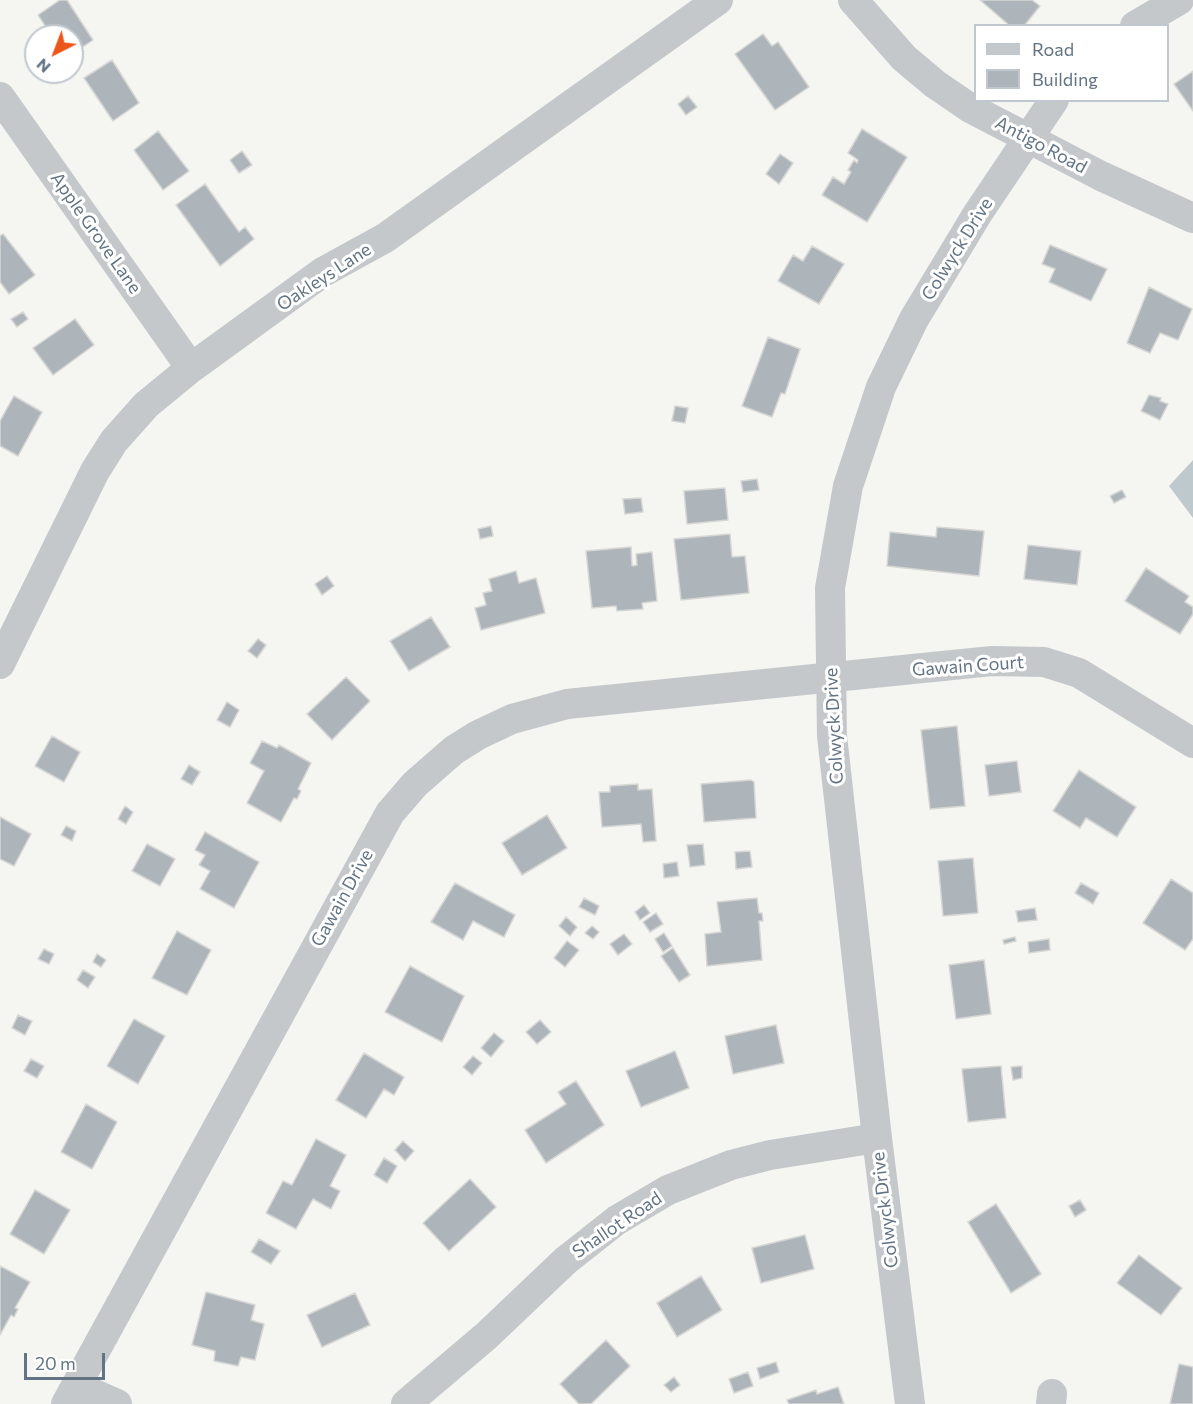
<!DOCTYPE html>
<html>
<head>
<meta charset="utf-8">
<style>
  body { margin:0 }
  #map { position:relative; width:1193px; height:1404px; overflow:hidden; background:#f5f5f1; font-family:Commissioner,sans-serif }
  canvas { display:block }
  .legend { position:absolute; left:974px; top:24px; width:195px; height:78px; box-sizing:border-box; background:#fff; border:2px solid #c0c7ce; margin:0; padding:8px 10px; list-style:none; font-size:18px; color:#627384 }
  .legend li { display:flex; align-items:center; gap:12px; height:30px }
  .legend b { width:30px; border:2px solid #c0c7ce }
  .north { position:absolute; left:24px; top:24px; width:60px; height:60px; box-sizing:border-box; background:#fff; border:2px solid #c0c7ce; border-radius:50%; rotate:222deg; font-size:16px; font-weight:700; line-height:24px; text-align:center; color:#627384 }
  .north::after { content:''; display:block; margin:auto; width:21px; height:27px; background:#ec551a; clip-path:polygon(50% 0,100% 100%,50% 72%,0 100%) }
  .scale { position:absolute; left:24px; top:1353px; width:81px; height:27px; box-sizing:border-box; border:3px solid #627384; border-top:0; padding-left:8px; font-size:18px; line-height:21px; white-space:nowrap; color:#627384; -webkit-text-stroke:4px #fff; paint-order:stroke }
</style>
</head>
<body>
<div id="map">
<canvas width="1193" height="1404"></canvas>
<ul class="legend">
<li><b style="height:8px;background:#c4c8cb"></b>Road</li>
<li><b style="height:16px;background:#aeb5ba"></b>Building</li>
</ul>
<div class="north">N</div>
<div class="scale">20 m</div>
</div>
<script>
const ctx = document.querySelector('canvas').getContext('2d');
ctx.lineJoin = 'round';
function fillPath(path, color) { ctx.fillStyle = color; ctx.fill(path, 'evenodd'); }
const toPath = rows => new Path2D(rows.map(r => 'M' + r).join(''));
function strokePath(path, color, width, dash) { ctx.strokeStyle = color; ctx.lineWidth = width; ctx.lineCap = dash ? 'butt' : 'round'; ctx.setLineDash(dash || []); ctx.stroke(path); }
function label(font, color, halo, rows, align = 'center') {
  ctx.font = font + ' Commissioner,sans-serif'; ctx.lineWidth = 6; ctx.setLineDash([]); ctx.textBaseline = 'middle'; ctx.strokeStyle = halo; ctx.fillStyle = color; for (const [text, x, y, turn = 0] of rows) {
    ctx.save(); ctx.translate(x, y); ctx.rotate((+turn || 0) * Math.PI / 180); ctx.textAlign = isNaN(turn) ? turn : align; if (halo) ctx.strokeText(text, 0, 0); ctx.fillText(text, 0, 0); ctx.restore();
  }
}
fillPath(toPath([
  [1193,460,1193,518,1169,486]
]), '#bec9ce');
const building = toPath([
  [60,0,67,0,93,40,72,54,72,36,52,36,38,15,60,0],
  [980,0,1032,0,1040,6,1024,26,1010,26,980,0],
  [763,34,772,46,778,42,809,87,775,110,735,54,763,34],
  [112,60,139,103,113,121,84,78,112,60],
  [1193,71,1193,111,1174,84,1193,71],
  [688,96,697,107,686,115,678,104,688,96],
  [862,129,907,157,867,222,822,195,833,177,844,184,851,172,848,170,854,160,857,163,858,160,848,153,862,129],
  [158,131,189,171,163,190,134,150,158,131],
  [242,151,252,165,239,173,230,160,242,151],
  [780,154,793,163,779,184,766,174,780,154],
  [205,184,239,232,245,227,254,239,220,266,176,205,205,184],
  [3,234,35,275,9,294,0,282,0,236,3,234],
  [1050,245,1107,269,1091,301,1049,282,1055,269,1042,264,1050,245],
  [812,246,844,264,819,304,778,281,793,255,803,261,812,246],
  [1149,287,1192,309,1178,340,1160,333,1150,353,1127,343,1149,287],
  [23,312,28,319,17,327,11,319,23,312],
  [75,319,94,345,53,375,33,348,75,319],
  [768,337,800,349,785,394,781,393,772,417,742,406,768,337],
  [1149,395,1161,398,1160,401,1168,404,1160,420,1141,411,1149,395],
  [14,396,42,412,18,456,0,446,0,421,14,396],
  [675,406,688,408,685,423,672,421,675,406],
  [757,479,759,490,743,492,741,481,757,479],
  [725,488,728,520,687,524,684,491,725,488],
  [1122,490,1126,497,1114,503,1110,496,1122,490],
  [641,498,643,512,625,514,623,499,641,498],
  [491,526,493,536,480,539,478,529,491,526],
  [937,527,984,531,979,576,887,566,890,532,936,537,937,527],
  [730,534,732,557,745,556,749,593,681,600,674,539,730,534],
  [1028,545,1081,551,1077,585,1024,579,1028,545],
  [631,547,632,566,637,565,636,554,652,552,657,601,642,603,643,609,617,611,616,606,592,608,586,551,631,547],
  [1146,568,1189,596,1185,602,1193,607,1193,614,1180,634,1125,601,1146,568],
  [516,571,519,583,536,578,545,613,481,630,475,608,486,605,483,593,492,591,489,579,516,571],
  [327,576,334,586,322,595,315,584,327,576],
  [431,617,450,647,409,671,390,641,431,617],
  [258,639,266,645,257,658,248,651,258,639],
  [346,677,370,701,332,740,307,714,346,677],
  [227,702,239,710,230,727,217,720,227,702],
  [957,726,965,806,930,809,921,730,957,726],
  [52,736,80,752,64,782,35,766,52,736],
  [262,741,277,748,279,745,311,763,298,789,301,791,297,799,294,798,281,822,247,803,264,771,250,763,262,741],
  [1017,761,1021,792,989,796,985,765,1017,761],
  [189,765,200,772,192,785,181,779,189,765],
  [1079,770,1136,807,1117,837,1086,818,1080,828,1053,811,1079,770],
  [751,780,754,782,756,818,704,822,701,784,751,780],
  [638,784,638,790,652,789,656,841,643,842,641,824,602,827,599,792,610,792,610,786,638,784],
  [125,806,133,812,126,824,118,819,125,806],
  [547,815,567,848,522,875,502,843,547,815],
  [0,817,31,834,14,866,0,859,0,817],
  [66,826,76,831,72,841,61,835,66,826],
  [205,832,259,862,234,908,200,889,210,871,199,865,205,855,195,850,205,832],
  [147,844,175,859,160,886,132,871,147,844],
  [703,844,705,865,690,867,687,845,703,844],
  [750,851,752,867,736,869,735,852,750,851],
  [973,858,978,913,943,916,938,861,973,858],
  [677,862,679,876,664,878,663,864,677,862],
  [1171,879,1193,893,1193,939,1185,950,1143,923,1171,879],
  [455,883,515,915,504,937,473,921,463,940,431,922,455,883],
  [1081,883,1099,893,1093,904,1075,893,1081,883],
  [584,898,599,906,595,915,579,907,584,898],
  [757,898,759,913,762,913,763,921,759,921,762,960,707,966,705,934,721,932,717,902,757,898],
  [644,905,650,913,640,920,635,912,644,905],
  [1035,908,1037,920,1018,922,1016,911,1035,908],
  [656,913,663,924,650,932,643,922,656,913],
  [566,917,577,927,570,936,559,926,566,917],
  [592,926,599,932,593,939,585,933,592,926],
  [177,931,211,950,187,995,152,978,177,931],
  [664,933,672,946,663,952,655,939,664,933],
  [624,934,632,944,618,955,610,944,624,934],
  [1015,937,1016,941,1004,944,1003,940,1015,937],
  [1049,939,1050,950,1029,953,1028,942,1049,939],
  [567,941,579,950,565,967,554,958,567,941],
  [673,948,690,975,679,982,661,956,673,948],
  [44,949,54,954,49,964,38,959,44,949],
  [97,954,106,960,101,967,93,962,97,954],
  [984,960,991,1014,956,1019,949,965,984,960],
  [410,966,464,996,442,1042,385,1012,410,966],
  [83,970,95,977,88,988,77,980,83,970],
  [18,1015,32,1021,25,1035,12,1028,18,1015],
  [134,1019,165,1036,138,1084,107,1066,134,1019],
  [540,1020,551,1032,537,1044,526,1032,540,1020],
  [776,1025,784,1063,733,1074,725,1036,776,1025],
  [494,1033,504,1041,491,1057,481,1048,494,1033],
  [675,1051,689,1088,641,1107,626,1071,675,1051],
  [364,1053,404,1077,394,1095,384,1089,366,1118,336,1100,364,1053],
  [473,1056,482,1063,472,1075,463,1067,473,1056],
  [31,1059,44,1066,37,1078,24,1071,31,1059],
  [1001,1066,1006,1118,968,1122,962,1069,1001,1066],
  [1022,1066,1022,1078,1013,1080,1011,1067,1022,1066],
  [576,1081,604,1125,546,1163,525,1130,566,1104,558,1092,576,1081],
  [86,1104,117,1122,92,1169,61,1152,86,1104],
  [316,1139,346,1155,330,1186,340,1191,331,1209,313,1199,296,1229,266,1213,283,1181,292,1185,316,1139],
  [403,1141,414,1151,405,1161,395,1150,403,1141],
  [384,1158,397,1166,387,1183,374,1175,384,1158],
  [470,1179,496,1207,449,1251,423,1223,470,1179],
  [35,1190,70,1210,44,1254,10,1234,35,1190],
  [1080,1200,1086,1210,1075,1217,1069,1206,1080,1200],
  [996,1204,1041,1274,1011,1293,968,1222,996,1204],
  [805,1235,814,1269,761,1283,752,1248,805,1235],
  [259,1239,280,1251,271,1264,251,1252,259,1239],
  [1139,1255,1182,1288,1161,1315,1117,1283,1139,1255],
  [0,1266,30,1282,15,1308,18,1309,14,1317,11,1315,0,1335,0,1266],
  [701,1276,722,1310,677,1337,657,1303,701,1276],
  [206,1292,255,1305,251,1320,264,1324,255,1360,241,1357,238,1366,214,1361,215,1351,192,1345,206,1292],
  [355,1293,370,1325,322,1347,307,1315,355,1293],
  [606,1340,630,1366,591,1404,579,1404,560,1384,606,1340],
  [776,1362,779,1372,760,1379,757,1368,776,1362],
  [1179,1364,1193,1367,1193,1404,1170,1404,1179,1364],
  [748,1372,753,1386,734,1393,729,1379,748,1372],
  [674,1377,680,1385,671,1392,664,1385,674,1377],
  [838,1387,844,1404,789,1404,787,1400,816,1390,817,1394,838,1387]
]);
fillPath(building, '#aeb5ba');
strokePath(building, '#d6d7d4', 1.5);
strokePath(toPath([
  [853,0,904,58,935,84,970,108,1101,176,1193,218],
  [1135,26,1179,0],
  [0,97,191,368],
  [0,664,95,471,114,441,146,405,191,368,323,272,385,238,718,0],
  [76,1386,117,1404],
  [66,1404,390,813,415,784,454,750,478,735,512,719,567,704,992,661,1044,662,1079,673,1193,743],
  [406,1404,485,1337,565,1261,617,1220,668,1190,731,1165,770,1155,877,1138],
  [910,1404,877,1138,832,736,830,588,848,486,881,387,914,319,978,213,1054,100],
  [1051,1404,1052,1394]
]), '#c4c8cb', 30);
label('18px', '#627384', '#fff', [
  ["Antigo Road",1041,145,28],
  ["Apple Grove Lane",96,233,55],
  ["Colwyck Drive",957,249,-58],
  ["Oakleys Lane",324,277,-33],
  ["Gawain Court",968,666,-4],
  ["Colwyck Drive",834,726,-93],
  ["Gawain Drive",342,898,-61],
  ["Colwyck Drive",885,1210,-97],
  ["Shallot Road",617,1225,-34]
]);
</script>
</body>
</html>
